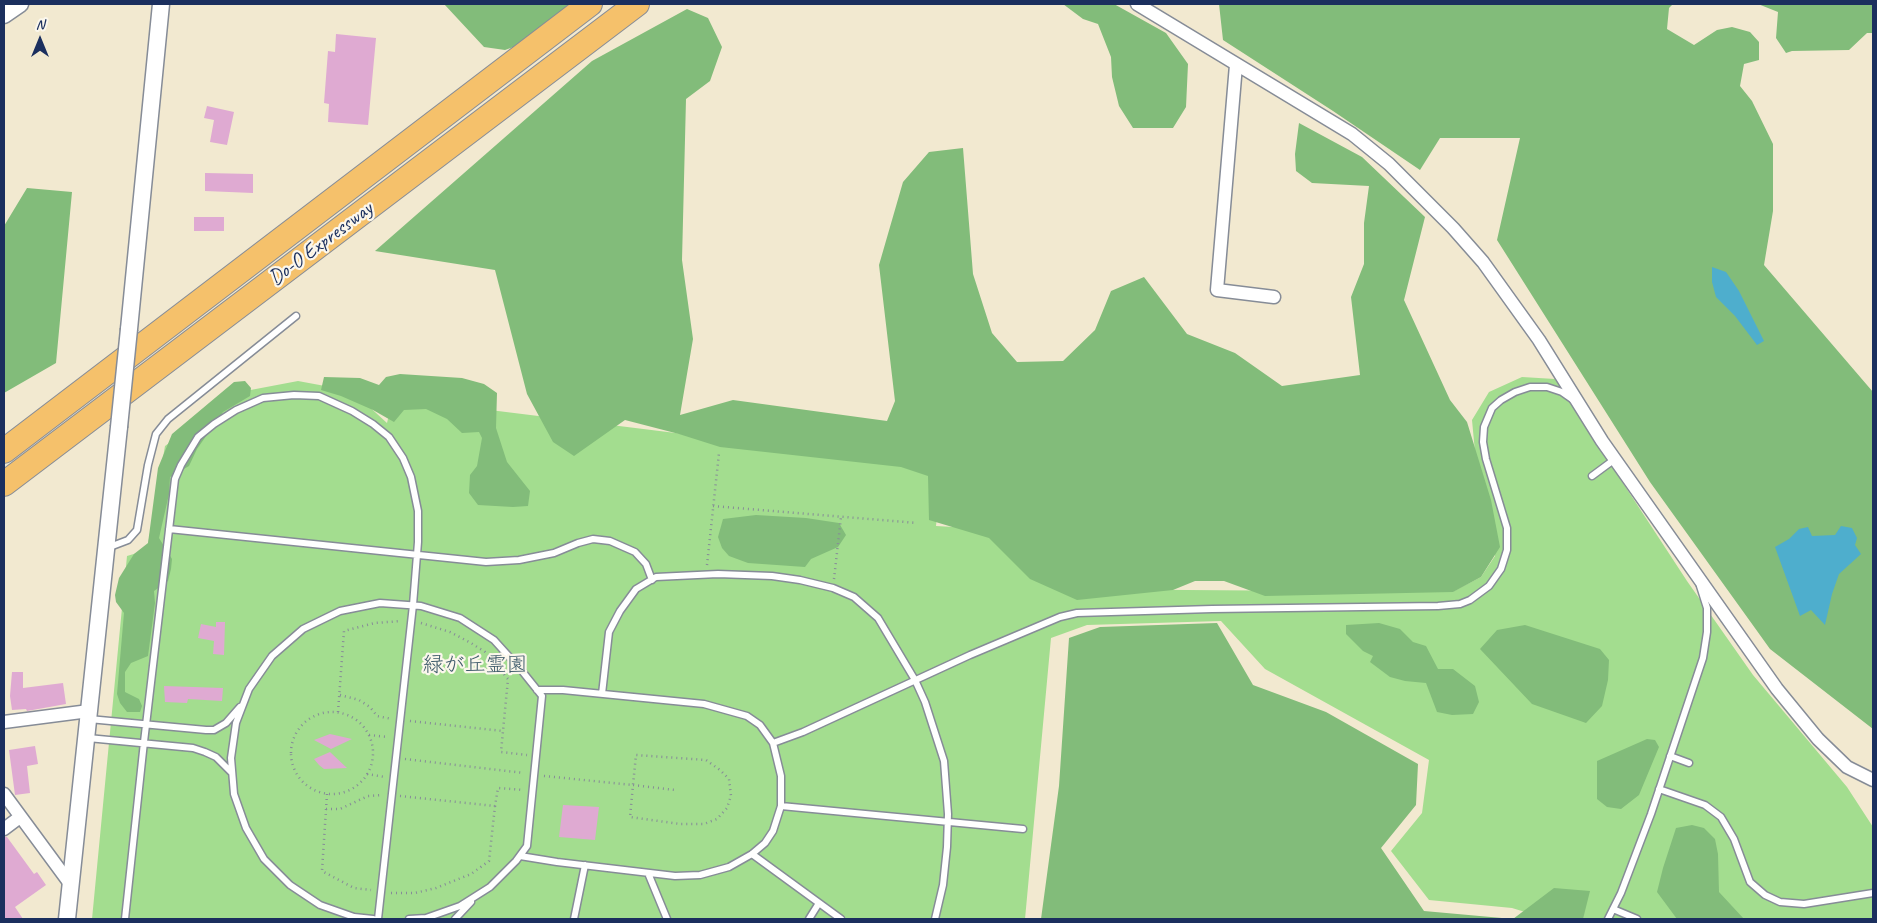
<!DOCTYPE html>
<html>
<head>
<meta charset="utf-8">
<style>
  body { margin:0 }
  #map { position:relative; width:1877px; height:923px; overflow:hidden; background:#f2e9d0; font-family:Caveat,sans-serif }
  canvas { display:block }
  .frame { position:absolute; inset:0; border:5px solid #1b2f5e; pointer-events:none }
  .north { position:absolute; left:15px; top:15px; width:50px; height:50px; -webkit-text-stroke:4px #fbf7ec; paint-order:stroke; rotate:0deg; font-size:14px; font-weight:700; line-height:20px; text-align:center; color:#1b2f5e }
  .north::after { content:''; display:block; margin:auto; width:18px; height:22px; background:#1b2f5e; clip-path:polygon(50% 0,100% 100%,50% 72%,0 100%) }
</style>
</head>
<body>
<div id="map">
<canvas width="1877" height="923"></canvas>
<div class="frame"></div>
<div class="north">N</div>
</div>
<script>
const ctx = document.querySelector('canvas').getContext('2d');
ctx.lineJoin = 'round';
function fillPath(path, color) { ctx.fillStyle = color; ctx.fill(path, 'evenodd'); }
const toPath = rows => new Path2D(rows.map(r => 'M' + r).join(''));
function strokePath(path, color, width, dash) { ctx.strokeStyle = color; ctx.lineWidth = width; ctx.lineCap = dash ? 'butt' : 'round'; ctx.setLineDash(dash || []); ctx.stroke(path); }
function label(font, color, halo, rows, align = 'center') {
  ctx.font = font + ' Caveat,"Klee One",sans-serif'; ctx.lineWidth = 4.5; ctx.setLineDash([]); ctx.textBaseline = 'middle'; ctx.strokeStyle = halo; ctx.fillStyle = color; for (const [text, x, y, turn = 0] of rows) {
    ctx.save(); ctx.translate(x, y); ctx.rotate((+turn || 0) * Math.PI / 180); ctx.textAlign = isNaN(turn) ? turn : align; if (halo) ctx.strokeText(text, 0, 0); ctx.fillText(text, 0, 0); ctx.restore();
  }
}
fillPath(toPath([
  [1522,377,1555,379,1687,581,1753,675,1847,787,1873,827,1873,919,1548,919,1512,908,1429,900,1391,851,1422,813,1429,760,1265,669,1221,621,1087,625,1051,638,1025,919,92,919,127,556,147,550,165,446,240,392,298,381,352,391,387,423,393,398,942,466,936,526,991,529,1055,589,1452,592,1481,577,1495,556,1475,452,1472,420,1489,392]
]), '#a3dd8f');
fillPath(toPath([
  [444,4,571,4,519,45,505,50,484,47],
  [1063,4,1114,4,1166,33,1188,64,1186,107,1173,128,1133,128,1119,106,1112,77,1111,57,1098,24,1083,19],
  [1219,4,1673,4,1669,8,1667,29,1694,45,1717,30,1732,27,1750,32,1759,42,1759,60,1744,64,1740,86,1752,101,1773,144,1773,211,1764,265,1873,392,1873,729,1770,649,1650,482,1497,240,1520,138,1440,138,1420,170,1333,111,1223,40],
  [1758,4,1873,4,1873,33,1867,33,1849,50,1792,51,1786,53,1776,38,1778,12],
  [687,9,708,18,722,47,710,81,686,99,682,260,693,339,680,415,733,400,887,421,895,401,879,265,903,182,929,152,963,148,973,274,992,333,1017,362,1063,361,1095,330,1111,291,1144,277,1187,334,1235,353,1282,386,1360,375,1351,297,1364,264,1364,223,1369,186,1312,183,1296,171,1295,154,1299,123,1362,157,1425,217,1404,300,1450,400,1467,422,1491,500,1500,547,1481,577,1453,592,1265,596,1224,581,1195,581,1173,590,1077,600,1030,579,989,538,929,520,928,476,901,467,720,447,679,434,625,420,574,456,553,442,527,394,495,270,375,251,592,61],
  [27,188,72,192,56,363,4,393,4,226],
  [400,374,462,378,484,384,497,393,496,428,507,462,530,491,528,506,513,507,478,505,469,493,470,475,477,466,482,438,479,432,462,433,447,419,426,409,404,410,394,422,373,410,341,396,321,390,324,377,360,378,379,385,386,377],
  [245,381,251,388,250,396,223,412,197,449,189,466,170,477,169,494,159,538,172,559,171,569,168,581,154,591,155,603,148,656,131,663,125,672,125,692,139,699,142,706,140,712,127,712,120,703,117,694,124,613,116,602,115,595,119,578,134,554,148,543,158,468,172,434,234,382],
  [756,515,806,518,839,523,846,535,838,547,811,559,805,567,748,563,729,556,722,548,718,537,723,519],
  [1217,623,1253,685,1326,712,1418,764,1416,805,1381,848,1424,911,1513,919,1554,888,1590,891,1583,919,1041,919,1059,786,1069,638,1100,627],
  [1379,623,1400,629,1413,642,1426,646,1438,669,1453,669,1475,686,1479,702,1473,714,1452,715,1437,712,1426,683,1405,681,1390,677,1370,662,1373,656,1363,651,1346,634,1346,625],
  [1525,625,1600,649,1609,660,1608,680,1602,706,1586,723,1532,704,1480,649,1497,630],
  [1647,739,1655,740,1659,747,1639,795,1621,809,1607,807,1597,799,1597,761],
  [1692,825,1704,828,1715,839,1718,854,1719,892,1744,919,1677,919,1657,892,1663,868,1676,828]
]), '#82bc7a');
fillPath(toPath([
  [1712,267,1726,272,1739,291,1764,341,1757,345,1735,316,1716,297,1712,282],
  [1841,526,1852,528,1857,538,1855,545,1861,554,1839,574,1832,594,1825,625,1811,610,1800,616,1775,547,1789,539,1799,529,1808,527,1812,536,1835,535]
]), '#4eaecd');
fillPath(toPath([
  [336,34,376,38,368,125,328,122,329,104,324,103,328,51,335,52],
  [207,106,234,112,227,145,210,142,214,120,204,118],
  [205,173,253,174,253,193,205,191],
  [194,217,224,217,224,231,194,231],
  [216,622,225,622,224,655,213,654,214,641,198,638,201,624,216,627],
  [12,672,23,672,23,688,63,683,66,704,27,711,26,709,12,710,10,696],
  [164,686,223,688,222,701,188,699,187,703,165,702],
  [330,734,352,739,331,749,314,740],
  [35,746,38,764,27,766,30,793,15,795,9,750],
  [330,752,347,768,324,769,319,765,314,759],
  [563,805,599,807,595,840,559,837],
  [4,837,7,837,34,874,37,872,46,885,15,907,23,919,4,919]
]), '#dfaad2');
const service = toPath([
  [1592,476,1615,459],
  [169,529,486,562,519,560,554,553,578,543,593,539,610,541,635,552,646,564,652,580],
  [107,548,128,540,137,530,148,465,156,434,168,419,296,316],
  [602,694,609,632,620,611,636,589,656,577,718,574,772,576,800,580,833,588,854,597,878,618,915,680,925,702,944,761,948,814,947,847,943,885,935,919],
  [89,719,206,730,214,730,226,723,240,707],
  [88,738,193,748,205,752,216,757,232,773],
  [773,743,803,732,970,655,1060,617,1077,613,1212,609,1438,606,1460,604,1470,600,1489,586,1501,569,1507,550,1507,528,1486,459,1483,442,1484,427,1492,408,1501,400,1515,392,1530,387,1547,387,1562,392,1572,399],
  [1670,756,1689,763],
  [1659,789,1705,805,1721,817,1734,839,1750,882,1765,895,1780,902,1804,904,1873,893],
  [781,806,1023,829],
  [752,854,841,919],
  [520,856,557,862,675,876,700,875,729,867,752,854,765,843,773,831,781,806,781,776,773,743,760,725,747,716,704,704,563,690,537,690],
  [648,873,667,919],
  [1613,909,1637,919],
  [125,919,144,742,175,479,181,465,198,437,214,424,236,410,263,398,294,395,319,396,352,411,373,424,389,437,403,458,411,477,418,511,418,542,413,605,378,919],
  [373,919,354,917,320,905,290,885,264,859,246,828,234,794,231,758,236,723,249,689,272,656,303,629,340,611,380,603,421,606,460,618,494,640,522,671,542,696,527,846,516,861,490,887,460,906,426,918,409,919],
  [455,919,471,902],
  [574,919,585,865],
  [809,919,819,903],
  [1608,919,1621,893,1651,814,1703,658,1707,632,1707,608,1700,586]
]);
const minor = toPath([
  [1137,4,1352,134,1389,164,1453,228,1483,262,1539,340,1602,441,1777,689,1818,739,1847,767,1873,780],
  [1236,65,1217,290,1274,297],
  [4,722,89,711],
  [4,794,71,885],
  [4,829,20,817]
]);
const tertiary = toPath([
  [4,15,20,4],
  [129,329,161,4],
  [67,919,119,427]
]);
const motorway = toPath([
  [4,451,590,4],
  [4,484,637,4]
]);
strokePath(service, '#868c97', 9);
strokePath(minor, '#868c97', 15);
strokePath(tertiary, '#868c97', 19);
strokePath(motorway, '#868c97', 26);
strokePath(toPath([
  [713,506,917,523],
  [707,565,719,453],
  [834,579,841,517],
  [421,623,450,632,471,643,485,652,508,679,503,731],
  [340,695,359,700,370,707,377,716,392,719],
  '291 753a41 41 0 1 1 82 0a41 41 0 1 1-82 0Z',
  [338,712,344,631,375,623,401,621],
  [410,721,503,731,501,752,527,755],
  [369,735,388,737],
  [405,759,524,773],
  [367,774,385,777],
  [544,776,633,785,636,755,706,760,720,770,729,779,731,796,727,808,717,819,704,824,680,824,630,817,633,785,675,790],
  [327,794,322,871,354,888,371,890],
  [400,796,495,806,498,788,524,790],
  [326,809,340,809,368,796,382,795],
  [391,893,415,893,436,888,471,874,489,861,495,806]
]), '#868c97', 2.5, [1, 4]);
strokePath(service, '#fff', 6);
strokePath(minor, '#fff', 12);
strokePath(tertiary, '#fff', 16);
strokePath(motorway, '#f5c16b', 24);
const tertiaryBridge = toPath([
  [119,427,129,329]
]);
strokePath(tertiaryBridge, '#868c97', 19, []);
strokePath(tertiaryBridge, '#fff', 16);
label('21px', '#1b2f5e', '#fbf7ec', [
  ["Do-O Expressway",321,244,-37]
]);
label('21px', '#3d5a6a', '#fbf7ec', [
  ["緑が丘霊園",475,665]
]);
</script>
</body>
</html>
